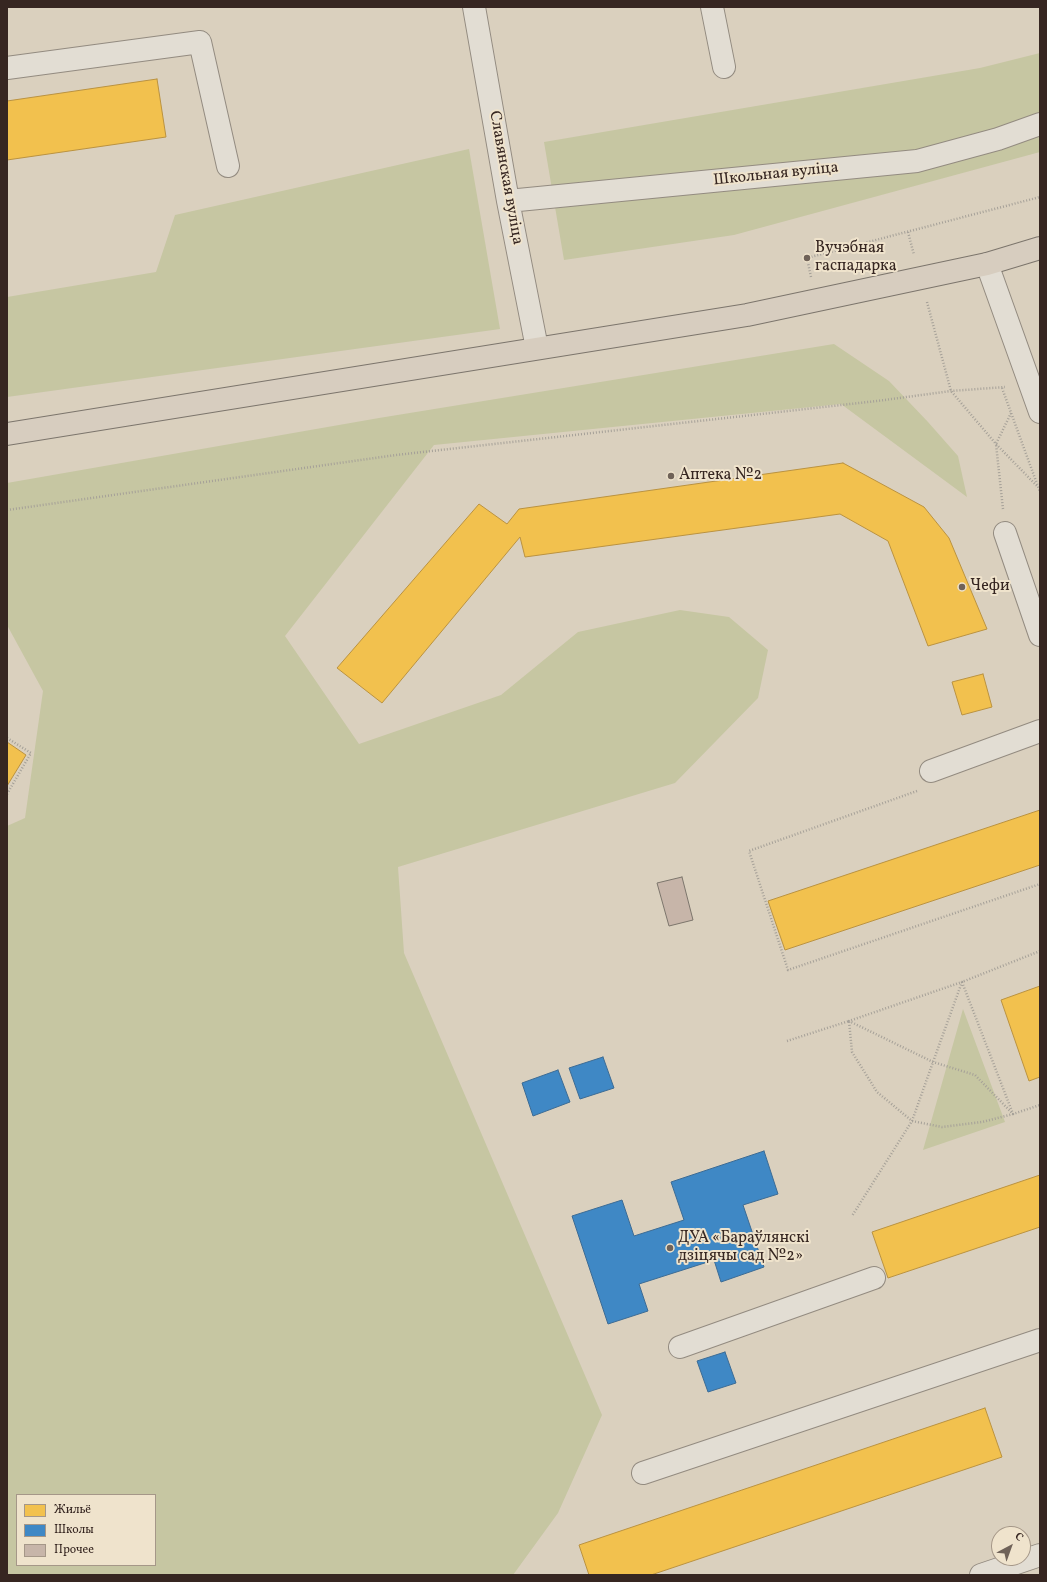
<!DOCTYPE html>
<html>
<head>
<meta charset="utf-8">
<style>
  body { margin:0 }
  #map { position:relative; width:1047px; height:1582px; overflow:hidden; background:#dad0be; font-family:Vollkorn,serif }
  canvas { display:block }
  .frame { position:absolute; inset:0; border:8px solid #362621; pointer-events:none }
  .legend { position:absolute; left:16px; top:1494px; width:140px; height:72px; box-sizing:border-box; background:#efe3cc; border:1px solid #a59788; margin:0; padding:5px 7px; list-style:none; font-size:12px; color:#362621 }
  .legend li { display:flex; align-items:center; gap:8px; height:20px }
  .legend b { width:20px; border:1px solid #a59788 }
  .north { position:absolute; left:991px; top:1526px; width:40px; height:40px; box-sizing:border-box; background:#efe3cc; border:1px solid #a59788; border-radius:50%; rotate:41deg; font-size:11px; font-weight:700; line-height:16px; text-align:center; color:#362621 }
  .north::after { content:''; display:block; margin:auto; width:14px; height:18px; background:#6f6258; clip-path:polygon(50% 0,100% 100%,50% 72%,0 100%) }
</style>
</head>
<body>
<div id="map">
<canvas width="1047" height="1582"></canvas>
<div class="frame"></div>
<ul class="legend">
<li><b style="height:11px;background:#f2c14e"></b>Жильё</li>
<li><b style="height:11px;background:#3f88c5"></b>Школы</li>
<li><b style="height:11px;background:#c7b5a9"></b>Прочее</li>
</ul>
<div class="north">С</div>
</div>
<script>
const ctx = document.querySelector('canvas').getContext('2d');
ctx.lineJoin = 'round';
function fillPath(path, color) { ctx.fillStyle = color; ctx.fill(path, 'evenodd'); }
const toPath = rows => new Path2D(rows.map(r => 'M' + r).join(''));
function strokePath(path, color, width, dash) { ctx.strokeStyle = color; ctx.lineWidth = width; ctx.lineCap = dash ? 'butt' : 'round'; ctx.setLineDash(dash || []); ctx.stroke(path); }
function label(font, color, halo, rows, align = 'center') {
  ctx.font = font + ' Vollkorn,serif'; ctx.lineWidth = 4; ctx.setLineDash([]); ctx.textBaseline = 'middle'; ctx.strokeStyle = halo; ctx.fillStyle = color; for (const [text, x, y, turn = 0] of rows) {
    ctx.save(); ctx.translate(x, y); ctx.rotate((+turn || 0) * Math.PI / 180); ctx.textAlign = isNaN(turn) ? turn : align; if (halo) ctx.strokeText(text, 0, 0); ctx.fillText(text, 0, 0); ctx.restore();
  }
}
fillPath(toPath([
  [1040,53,1040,152,734,235,564,260,544,142,980,68],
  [469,149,500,329,7,397,7,297,156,272,175,215],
  [834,344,889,381,928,422,958,456,967,497,841,404,434,445,285,636,359,744,501,695,578,632,680,610,729,617,768,650,758,698,675,783,398,867,404,953,602,1415,558,1513,513,1575,7,1575,7,826,25,818,43,691,7,625,7,483,379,418],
  [17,1495,155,1495,155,1565,17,1565],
  [963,1009,1005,1122,923,1150]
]), '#c6c6a2');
const homes = toPath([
  [157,79,166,137,7,160,7,101,157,79],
  [843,463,924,507,949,538,987,629,928,646,888,541,840,514,525,557,520,537,382,703,337,668,479,504,507,524,519,509,843,463],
  [983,674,992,707,962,715,952,682,983,674],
  [7,742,26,755,7,786,7,742],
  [1040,810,1040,865,785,950,768,901,1040,810],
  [1040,986,1040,1077,1029,1081,1001,1000,1040,986],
  [1040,1175,1040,1227,888,1278,872,1232,1040,1175],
  [985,1408,1002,1457,651,1575,589,1575,579,1545,985,1408]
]);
fillPath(homes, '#f2c14e');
strokePath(homes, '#ba9240', 1);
const schools = toPath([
  [603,1057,614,1088,580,1099,569,1068,603,1057],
  [558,1070,570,1102,533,1116,522,1083,558,1070],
  [764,1151,778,1194,743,1205,764,1267,721,1282,714,1260,639,1284,648,1311,608,1324,572,1216,622,1200,634,1236,684,1220,671,1182,764,1151],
  [725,1352,736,1383,708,1392,697,1361,725,1352]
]);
fillPath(schools, '#3f88c5');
strokePath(schools, '#3c6b94', 1);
const building = toPath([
  [682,877,693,920,669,926,657,883,682,877]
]);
fillPath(building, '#c7b5a9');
strokePath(building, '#7c756c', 1);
const minor = toPath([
  [474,7,508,201,537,348],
  [712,7,724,67],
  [7,68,200,42,228,166],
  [508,201,917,161,998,139,1040,124],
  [987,264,1040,412],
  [1005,533,1040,635],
  [931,771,1040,731],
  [680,1347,874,1278],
  [643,1473,1040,1340],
  [981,1575,1040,1555]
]);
const major = toPath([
  [7,434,747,315,987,264,1040,248]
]);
strokePath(minor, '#938b80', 24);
strokePath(major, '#7c756c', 24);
strokePath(toPath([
  [908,232,914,255],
  [811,277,807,258,1040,197],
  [927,302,951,391,996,444,1038,487],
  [1002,388,1040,492],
  [1003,509,996,444,1011,413],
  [7,510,396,455,877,401,951,391,1005,387],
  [7,738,31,753,7,794],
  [917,791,749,851,788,970,1040,884],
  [1040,951,962,982,1013,1114,1040,1105],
  [787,1041,849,1021,852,1052,877,1092,912,1121,942,1127,982,1122,1013,1114,975,1075,933,1062,849,1021,962,982,933,1062,912,1121,852,1216]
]), '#a5a098', 2.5, [1, 2]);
strokePath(minor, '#e2ddd3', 22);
strokePath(major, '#d7cdbf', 22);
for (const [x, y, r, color] of [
  [807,258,4,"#6f6258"],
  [671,476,4,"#6f6258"],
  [962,587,4,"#6f6258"],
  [670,1248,4,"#6f6258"]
]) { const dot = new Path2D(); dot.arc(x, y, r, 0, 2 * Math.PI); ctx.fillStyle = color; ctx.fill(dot); strokePath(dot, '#efe3cc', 1.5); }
label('16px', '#362621', '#efe3cc', [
  ["Школьная вуліца",776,175,-6],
  ["Славянская вуліца",505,178,80]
]);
label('16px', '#362621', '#efe3cc', [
  ["Вучэбная",815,249],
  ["гаспадарка",815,267],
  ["Аптека №2",679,476],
  ["Чефи",970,587],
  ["ДУА «Бараўлянскі",678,1239],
  ["дзіцячы сад №2»",678,1257]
], 'left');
</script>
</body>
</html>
